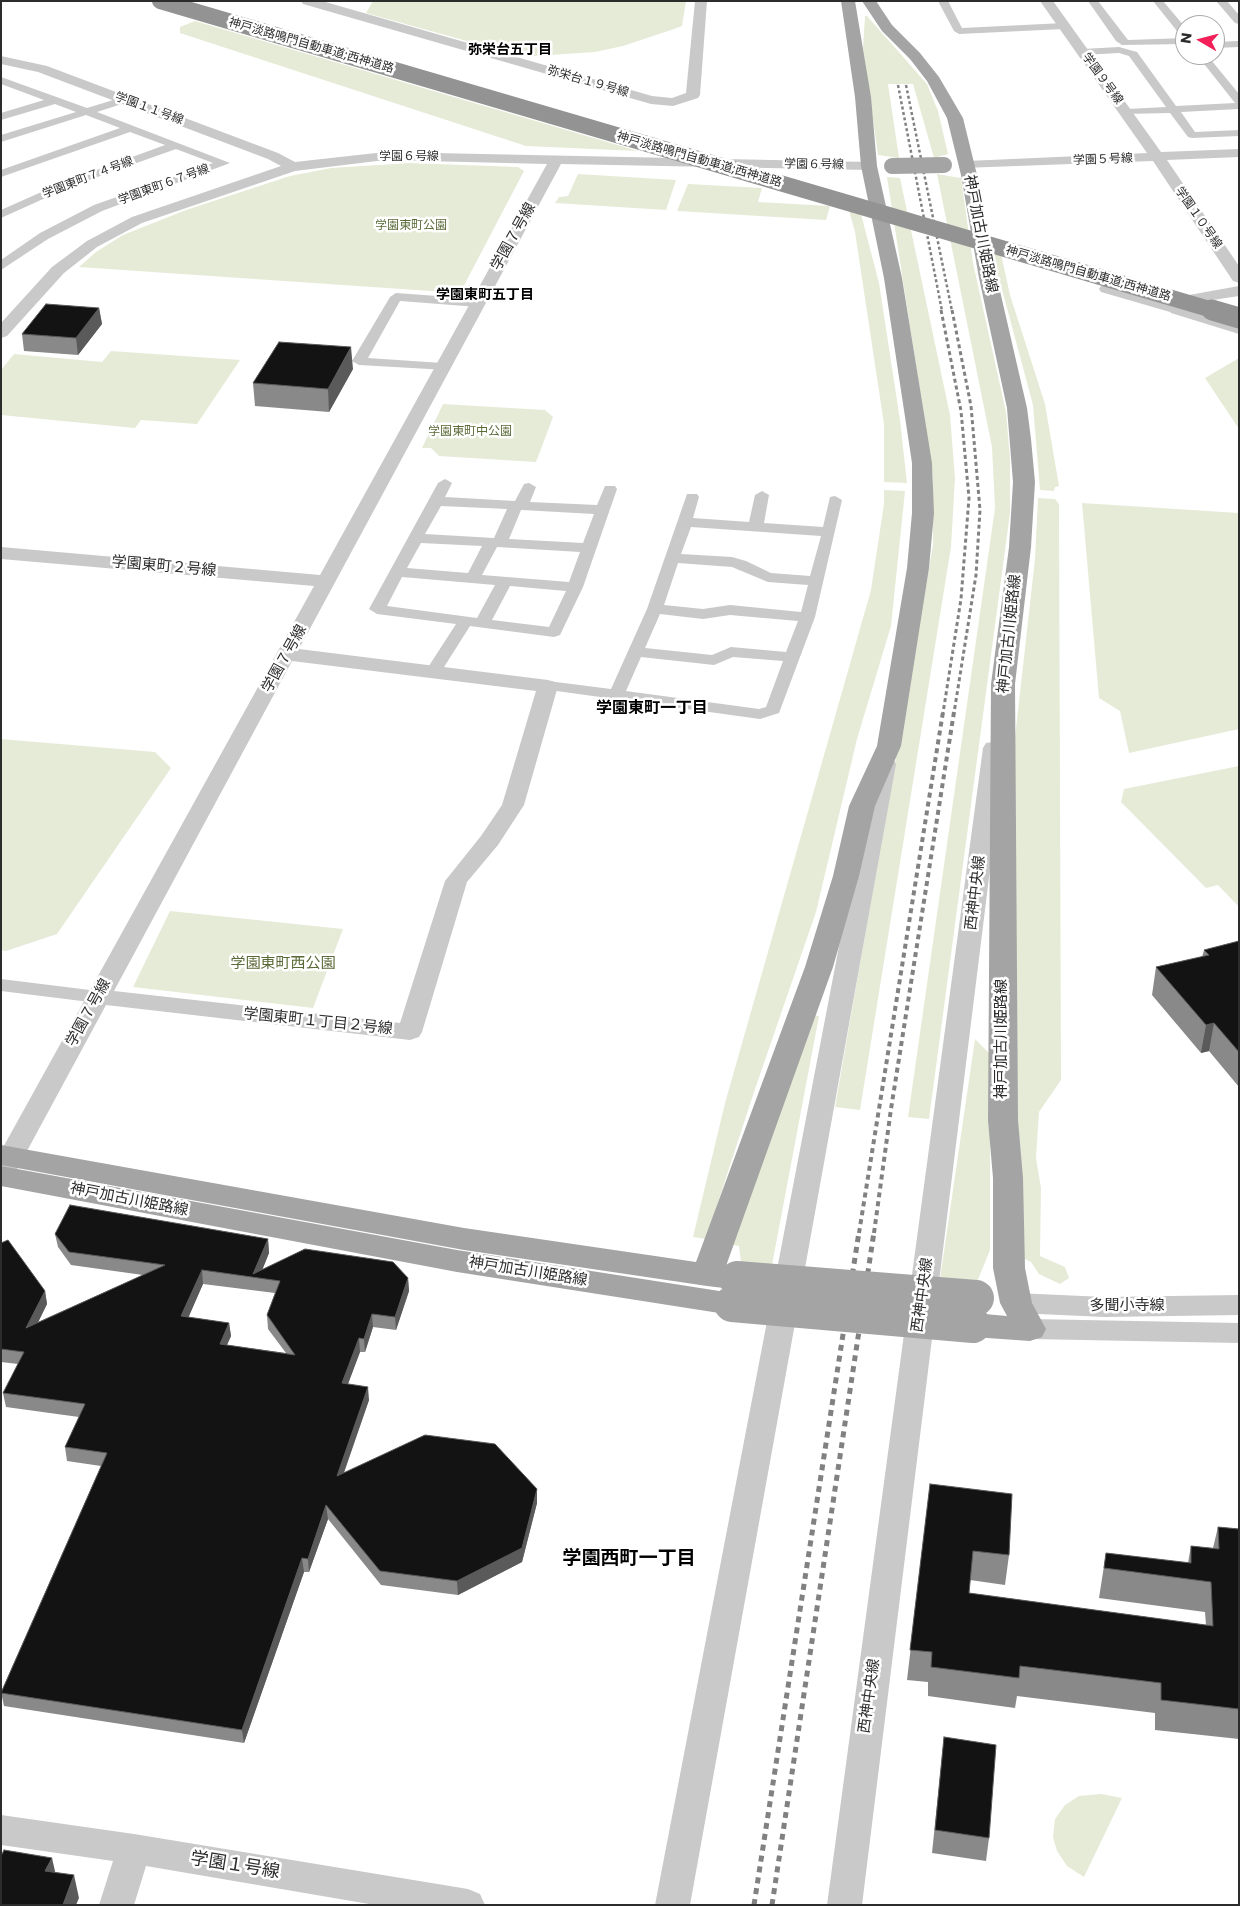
<!DOCTYPE html>
<html>
<head>
<meta charset="utf-8">
<style>
  body { margin:0 }
  #map { position:relative; width:1240px; height:1906px; overflow:hidden; background:#fff; font-family:Poppins,sans-serif }
  canvas { display:block }
  .frame { position:absolute; inset:0; border:2px solid #2c2c2c; pointer-events:none }
  .north { position:absolute; left:1175px; top:15px; width:50px; height:50px; box-sizing:border-box; background:#fff; border:1px solid #ababab; border-radius:50%; rotate:278deg; font-size:14px; font-weight:700; line-height:20px; text-align:center; color:#2c2c2c }
  .north::after { content:''; display:block; margin:auto; width:18px; height:22px; background:#f21f58; clip-path:polygon(50% 0,100% 100%,50% 72%,0 100%) }
</style>
</head>
<body>
<div id="map">
<canvas width="1240" height="1906"></canvas>
<div class="frame"></div>
<div class="north">N</div>
</div>
<script>
const ctx = document.querySelector('canvas').getContext('2d');
ctx.lineJoin = 'round';
function fillPath(path, color) { ctx.fillStyle = color; ctx.fill(path, 'evenodd'); }
const toPath = rows => new Path2D(rows.map(r => 'M' + r).join(''));
function strokePath(path, color, width, dash) { ctx.strokeStyle = color; ctx.lineWidth = width; ctx.lineCap = dash ? 'butt' : 'round'; ctx.setLineDash(dash || []); ctx.stroke(path); }
function label(font, color, halo, rows, align = 'center') {
  ctx.font = font + ' Poppins,"Noto Sans JP",sans-serif'; ctx.lineWidth = 5; ctx.setLineDash([]); ctx.textBaseline = 'middle'; ctx.strokeStyle = halo; ctx.fillStyle = color; for (const [text, x, y, turn = 0] of rows) {
    ctx.save(); ctx.translate(x, y); ctx.rotate((+turn || 0) * Math.PI / 180); ctx.textAlign = isNaN(turn) ? turn : align; if (halo) ctx.strokeText(text, 0, 0); ctx.fillText(text, 0, 0); ctx.restore();
  }
}
fillPath(toPath([
  [373,1,686,1,682,26,674,29,623,46,595,52,535,56,517,55,366,13],
  [865,16,867,16,927,84,938,111,948,154,934,158,913,84,888,84,899,158,878,155,863,48],
  [195,21,638,151,526,146,180,33,180,27],
  [410,163,518,167,524,171,460,293,79,267,96,252,123,235,186,210,290,176,331,168],
  [578,174,676,180,666,210,555,203,559,197,568,196],
  [937,174,961,178,973,263,1006,412,1010,459,1010,513,929,1119,908,1117,995,508,992,447],
  [887,177,900,178,950,415,955,478,951,547,860,1110,835,1107,933,545,933,476],
  [688,184,762,188,758,202,830,206,826,220,677,211],
  [849,210,861,214,879,283,900,420,907,483,884,482,884,424,855,232],
  [992,252,1001,254,1010,295,1045,404,1059,486,1055,487,1054,491,1040,490,1033,405],
  [111,351,240,360,197,424,141,420,135,428,1,415,1,370,14,354,102,362],
  [1239,358,1239,429,1205,378],
  [443,404,545,410,553,417,536,462,439,456,431,448,422,448],
  [884,490,905,491,891,626,857,739,816,912,754,1092,706,1239,693,1237,725,1103,871,590,884,504],
  [1038,498,1055,499,1059,504,1061,1080,1039,1112,1036,1158,1041,1188,1040,1256,1065,1267,1069,1278,1060,1284,1039,1274,1031,1262,1021,1257,1023,1185,1013,1147,1013,755,1035,559],
  [1082,503,1239,513,1239,729,1129,753,1120,711,1099,698],
  [1,739,155,752,171,768,57,934,6,951,1,950],
  [1239,766,1239,907,1218,885,1206,888,1121,802,1124,789],
  [170,911,343,929,313,1008,133,987],
  [810,1015,819,1016,772,1265,741,1262,739,1246,728,1244],
  [975,1039,990,1054,990,1250,977,1282,940,1279],
  [1101,1794,1122,1798,1084,1877,1067,1866,1057,1851,1053,1837,1055,1819,1065,1805,1079,1796]
]), '#e6ebd7');
fillPath(toPath([
  [938,1,948,1,962,28,1064,23,1069,26,1064,29,959,34,954,31,938,1],
  [1088,1,1098,1,1128,40,1185,38,1185,44,1122,45,1116,41,1088,1],
  [1153,1,1163,1,1185,27,1185,37,1181,36,1153,1],
  [1216,1,1227,1,1239,15,1239,24,1235,23,1216,1],
  [1239,41,1239,47,1215,48,1215,42,1239,41],
  [1119,47,1137,52,1176,106,1235,103,1197,55,1207,55,1239,94,1239,109,1181,112,1195,132,1239,130,1239,136,1192,138,1188,137,1170,113,1123,114,1122,112,1127,109,1166,107,1129,56,1119,53,1083,55,1078,52,1083,49,1119,47],
  [1,77,87,108,120,98,128,98,128,102,97,112,230,163,102,211,48,239,1,270,1,260,40,233,94,205,213,163,176,149,72,186,1,218,1,210,64,182,165,145,130,132,1,177,1,170,120,128,86,115,1,142,1,135,76,112,55,104,1,120,1,113,44,100,1,84,1,77],
  [1105,285,1182,307,1183,310,1177,314,1101,292,1099,289,1101,286,1105,285],
  [396,293,478,299,484,303,478,307,400,301,368,358,442,363,449,367,447,370,359,365,352,361,390,297,396,293],
  [445,479,452,483,445,497,515,501,524,484,529,483,536,487,530,502,597,505,605,486,615,486,617,489,583,587,560,635,554,637,470,626,439,675,433,677,425,672,456,624,377,614,369,609,438,483,445,479],
  [441,506,507,509,494,538,425,534,441,506],
  [521,510,522,510,594,514,583,543,509,539,521,510],
  [421,543,482,546,468,573,407,568,421,543],
  [497,547,580,552,569,582,482,575,497,547],
  [402,577,495,585,477,618,387,606,402,577],
  [510,586,566,591,549,627,492,620,510,586],
  [762,491,769,495,764,523,823,527,830,497,835,496,842,500,815,617,779,713,760,719,542,689,540,686,548,681,611,689,647,609,687,494,697,494,699,497,693,518,749,522,755,495,762,491],
  [691,527,821,536,810,576,771,573,746,561,732,557,681,554,691,527],
  [678,563,732,567,768,582,808,585,801,612,730,605,703,609,664,605,678,563],
  [660,614,703,619,730,615,798,621,786,652,731,647,712,655,645,648,660,614],
  [641,657,714,665,733,657,783,661,766,707,759,709,626,691,641,657],
  [1,979,98,991,105,993,108,997,105,1001,98,1003,1,991,1,979]
]), '#c9c9c9');
fillPath(toPath([
  [301,1,322,1,652,96,672,98,686,93,695,1,707,1,700,95,698,98,673,106,651,104,303,4,301,1],
  [1040,1,1053,1,1161,152,1239,149,1239,157,1167,160,1239,266,1239,283,1233,281,1153,161,962,168,960,165,962,162,967,161,1147,153,1040,1],
  [1,56,47,66,278,153,295,162,385,152,869,162,876,166,869,170,561,164,299,649,548,680,555,682,558,686,524,805,498,845,467,882,422,1032,419,1037,410,1040,106,1005,14,1175,10,1181,1,1184,1,1151,314,586,1,559,1,547,320,575,547,164,385,160,295,171,142,223,97,247,64,273,7,336,1,338,1,323,52,267,87,241,132,217,281,166,268,159,38,72,1,64,1,56],
  [292,661,536,691,502,805,481,836,445,881,400,1023,114,991,292,661],
  [1239,286,1239,296,1200,302,1190,309,1239,324,1239,334,1171,313,1169,310,1189,295,1239,286],
  [994,742,1002,743,1005,748,862,1905,827,1905,983,748,986,743,994,742],
  [885,758,893,759,896,764,690,1905,655,1905,874,764,877,759,885,758],
  [1016,1293,1105,1297,1239,1295,1239,1315,1105,1317,1016,1313,1006,1310,1002,1303,1006,1296,1016,1293],
  [1030,1319,1239,1323,1239,1343,1030,1339,1020,1336,1016,1329,1020,1322,1030,1319],
  [1,1815,134,1834,468,1889,480,1894,485,1905,375,1905,146,1866,134,1905,99,1905,113,1861,1,1845,1,1815]
]), '#c9c9c9');
fillPath(toPath([
  [841,1,855,1,871,97,877,166,902,278,932,463,934,513,929,568,901,746,875,806,859,876,833,967,726,1266,735,1269,740,1277,735,1285,724,1288,707,1286,464,1250,1,1165,1,1145,464,1228,696,1262,805,967,833,876,849,806,877,746,907,568,912,513,912,463,884,278,861,166,855,97,841,1],
  [862,1,876,1,892,25,920,53,939,77,963,118,977,175,997,278,1027,408,1031,439,1035,482,1031,547,1015,684,1018,1120,1023,1178,1025,1268,1032,1303,1046,1329,1042,1337,1030,1341,973,1337,961,1333,957,1325,961,1317,973,1313,1007,1316,1000,1303,993,1268,993,1178,988,1120,991,684,1009,547,1013,482,1007,408,979,278,961,175,947,118,927,81,910,59,882,31,862,1],
  [1,1166,457,1250,732,1293,743,1296,748,1304,743,1312,732,1315,457,1272,1,1186,1,1166]
]), '#a4a4a4');
strokePath(toPath([
  [898,85,942,311],
  [906,85,952,311]
]), '#818181', 2.5, [3, 2.5]);
strokePath(toPath([
  [941,310,961,411,969,498,961,599,943,713],
  [952,310,971,406,980,510,976,575,954,713]
]), '#818181', 3, [4, 3]);
strokePath(toPath([
  [859,1233,943,712],
  [874,1233,891,1109,954,712]
]), '#818181', 4, [5, 4]);
strokePath(toPath([
  [754,1905,859,1232],
  [772,1905,874,1232]
]), '#818181', 5, [6, 5]);
strokePath(toPath([
  [892,166,944,165]
]), '#a4a4a4', 16);
strokePath(toPath([
  [737,1279,976,1298],
  [732,1304,973,1325]
]), '#a4a4a4', 36);
strokePath(toPath([
  [160,1,1216,311]
]), '#939393', 16);
strokePath(toPath([
  [1212,310,1239,318]
]), '#939393', 21);
fillPath(toPath([
  [99,308,102,324,78,355,24,351,22,334],
  [353,369,329,412,255,406,253,383],
  [1239,941,1239,1087,1209,1051,1201,1053,1152,995,1156,967,1202,957,1204,950],
  [55,1234,268,1239,269,1253,262,1270,408,1278,409,1291,396,1330,373,1327,365,1352,360,1352,348,1384,369,1400,344,1473,537,1503,522,1562,458,1595,381,1585,328,1519,309,1572,304,1572,244,1743,4,1706,1,1692,101,1466,67,1461,65,1447,79,1417,6,1407,3,1393,18,1364,1,1362,1,1243,45,1291,47,1304,38,1322,143,1275,71,1265,58,1247],
  [203,1284,275,1293,267,1315,268,1329,286,1353,227,1345,231,1336,229,1323,188,1317],
  [930,1484,1009,1555,1005,1585,970,1580,969,1593,1206,1625,1205,1612,1099,1598,1106,1553,1188,1563,1191,1546,1213,1548,1218,1527,1239,1529,1239,1739,1155,1730,1155,1713,1017,1696,1015,1708,928,1696,928,1682,907,1680],
  [944,1737,989,1838,986,1861,932,1853]
]), '#898989');
fillPath(toPath([
  [99,308,102,324,78,355,76,338],
  [351,347,353,369,329,412,328,389],
  [1214,1023,1209,1051,1201,1053,1206,1025],
  [268,1239,269,1253,259,1278,253,1274],
  [202,1270,203,1284,183,1330,181,1316],
  [408,1278,409,1291,396,1330,395,1317],
  [45,1291,47,1304,29,1341,26,1328],
  [372,1314,373,1327,365,1352,364,1339],
  [229,1323,231,1336,221,1358,220,1344],
  [359,1338,360,1352,343,1397,342,1383],
  [368,1387,369,1400,338,1489,337,1476],
  [537,1489,537,1503,522,1562,458,1595,457,1581],
  [326,1505,328,1519,309,1572,308,1559],
  [302,1558,304,1572,244,1743,242,1730],
  [52,1858,57,1880,45,1871],
  [74,1875,79,1898,76,1905,63,1905]
]), '#5a5a5a');
const building = toPath([
  [46,304,99,308,76,338,22,334,46,304],
  [279,342,351,347,328,389,253,383,279,342],
  [1239,941,1239,1052,1214,1023,1206,1025,1156,967,1209,955,1204,950,1239,941],
  [70,1205,268,1239,253,1274,305,1249,393,1262,408,1278,395,1317,372,1314,364,1339,359,1338,342,1383,368,1387,337,1476,425,1435,495,1444,537,1489,522,1548,457,1581,380,1571,326,1505,308,1559,302,1558,242,1730,1,1693,107,1453,65,1447,85,1404,3,1393,24,1352,1,1349,1,1243,8,1240,45,1291,26,1328,165,1265,69,1252,55,1234,70,1205],
  [202,1270,280,1281,267,1315,295,1355,220,1344,229,1323,181,1316,202,1270],
  [930,1484,1012,1494,1009,1555,973,1551,969,1593,1213,1626,1211,1582,1104,1568,1106,1553,1191,1563,1191,1546,1219,1549,1218,1527,1239,1529,1239,1709,1161,1700,1161,1683,1020,1666,1019,1678,931,1667,932,1652,910,1650,930,1484],
  [944,1737,996,1745,989,1838,935,1830,944,1737],
  [4,1850,52,1858,45,1871,74,1875,63,1905,1,1905,1,1856,4,1850]
]);
fillPath(building, '#131313');
strokePath(building, '#5a5a5a', 1);
label('12px', '#2c2c2c', '#fff', [
  ["神戸淡路鳴門自動車道;西神道路",311,46,16],
  ["学園９号線",1102,79,54],
  ["弥栄台１９号線",588,82,16],
  ["学園１１号線",149,109,20],
  ["学園６号線",409,157],
  ["神戸淡路鳴門自動車道;西神道路",699,160,16],
  ["学園５号線",1103,160,-2],
  ["学園６号線",814,165,1],
  ["学園東町７４号線",88,178,-21],
  ["学園東町６７号線",164,185,-20],
  ["学園１０号線",1198,218,55],
  ["神戸淡路鳴門自動車道;西神道路",1088,274,16]
]);
label('12px', '#596a37', '#fff', [
  ["学園東町公園",411,226],
  ["学園東町中公園",470,432]
]);
label('bold 14px', '#000', '#fff', [
  ["弥栄台五丁目",510,50],
  ["学園東町五丁目",485,295]
]);
label('15px', '#2c2c2c', '#fff', [
  ["神戸加古川姫路線",980,234,79],
  ["学園７号線",514,237,-61],
  ["学園東町２号線",164,567,5],
  ["神戸加古川姫路線",1010,634,-84],
  ["学園７号線",285,659,-61],
  ["西神中央線",976,893,-83],
  ["学園７号線",89,1013,-61],
  ["学園東町１丁目２号線",318,1022,6],
  ["神戸加古川姫路線",1002,1039,-90],
  ["神戸加古川姫路線",129,1200,11],
  ["神戸加古川姫路線",528,1272,9],
  ["西神中央線",923,1295,-82],
  ["多聞小寺線",1127,1306],
  ["西神中央線",870,1696,-82]
]);
label('15px', '#596a37', '#fff', [
  ["学園東町西公園",283,964]
]);
label('bold 16px', '#000', '#fff', [
  ["学園東町一丁目",652,709]
]);
label('18px', '#2c2c2c', '#fff', [
  ["学園１号線",235,1866,9]
]);
label('bold 19px', '#000', '#fff', [
  ["学園西町一丁目",629,1559]
]);
</script>
</body>
</html>
